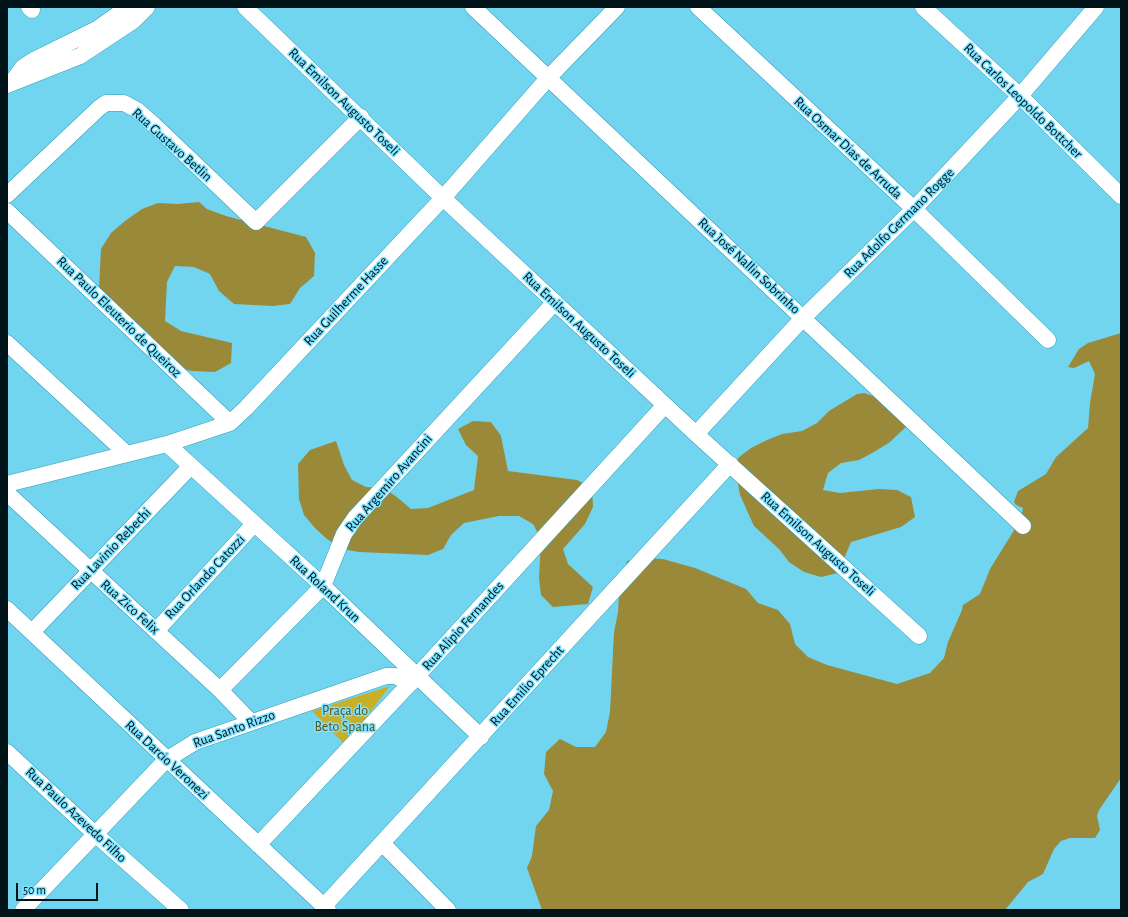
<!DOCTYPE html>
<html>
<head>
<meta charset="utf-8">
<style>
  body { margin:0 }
  #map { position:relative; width:1128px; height:917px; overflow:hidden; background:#71d5f0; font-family:"Alegreya Sans",sans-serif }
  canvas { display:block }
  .frame { position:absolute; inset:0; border:8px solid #001319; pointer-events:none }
  .scale { position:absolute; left:16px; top:883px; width:82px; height:18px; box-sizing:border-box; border:2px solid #001319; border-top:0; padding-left:5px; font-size:12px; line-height:14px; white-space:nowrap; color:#001319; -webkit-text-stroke:3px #7ee2fe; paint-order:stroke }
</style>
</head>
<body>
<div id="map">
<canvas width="1128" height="917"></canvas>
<div class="frame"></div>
<div class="scale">50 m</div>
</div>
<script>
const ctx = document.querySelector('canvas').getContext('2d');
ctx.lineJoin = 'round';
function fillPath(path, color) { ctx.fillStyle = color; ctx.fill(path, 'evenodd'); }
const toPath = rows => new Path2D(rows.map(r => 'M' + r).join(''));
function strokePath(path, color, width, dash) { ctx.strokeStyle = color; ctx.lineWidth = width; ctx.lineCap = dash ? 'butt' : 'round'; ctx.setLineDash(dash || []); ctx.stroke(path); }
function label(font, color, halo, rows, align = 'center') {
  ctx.font = font + ' "Alegreya Sans",sans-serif'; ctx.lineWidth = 3; ctx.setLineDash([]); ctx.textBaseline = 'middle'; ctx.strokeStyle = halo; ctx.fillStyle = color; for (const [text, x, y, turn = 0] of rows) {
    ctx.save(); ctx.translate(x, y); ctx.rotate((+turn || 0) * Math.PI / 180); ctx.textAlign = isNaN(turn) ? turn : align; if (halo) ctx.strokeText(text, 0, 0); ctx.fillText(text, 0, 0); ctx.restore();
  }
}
fillPath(toPath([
  [390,686,345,745,312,711]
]), '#c9af28');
fillPath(toPath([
  [199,202,207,209,226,216,306,237,315,253,314,276,300,288,290,304,273,306,234,304,219,291,210,274,194,267,175,266,167,282,165,321,181,331,232,343,231,363,215,372,192,371,176,367,99,288,101,249,111,233,125,221,142,209,158,203,178,204],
  [1121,333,1121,778,1099,810,1097,816,1100,830,1095,838,1070,838,1061,841,1054,849,1043,874,1028,882,1005,910,542,910,527,868,532,856,536,826,549,810,553,791,544,774,546,752,560,739,576,747,595,747,606,732,610,712,614,632,618,612,619,593,627,561,644,558,663,559,695,568,746,589,758,603,778,610,790,624,795,644,808,657,827,665,897,684,930,673,944,658,948,642,962,610,963,605,980,594,990,569,1021,519,1023,508,1016,505,1014,502,1018,491,1046,474,1056,457,1088,428,1090,403,1095,374,1089,361,1074,368,1068,367,1079,349,1088,343],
  [864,393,888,401,908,425,890,442,874,452,859,460,841,463,828,473,823,490,840,493,879,489,897,490,911,497,915,517,901,527,851,542,838,573,821,577,804,572,789,562,779,549,754,526,740,495,737,478,738,458,751,448,767,440,782,434,802,431,817,423,829,411,857,394],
  [473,421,491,422,501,436,508,471,577,480,592,488,593,507,585,524,563,549,568,564,593,587,588,604,553,607,541,595,539,578,541,539,533,524,519,516,499,516,464,523,451,535,443,549,428,555,359,552,342,549,327,539,315,528,304,515,299,499,298,464,310,450,336,441,344,465,352,480,366,487,384,488,398,498,411,509,428,508,474,490,478,456,466,445,458,429]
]), '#998939');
const minor = toPath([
  [29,7,32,10],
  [245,7,443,198,696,434,919,636],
  [473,7,1023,526],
  [698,7,914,209,1048,340],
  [923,7,1020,96,1121,196],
  [12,82,23,67,34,60,97,29,128,7],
  [7,85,80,56,133,21,147,7],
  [7,195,99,108,106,103,124,103,137,110,154,125,256,222,361,117],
  [7,211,230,423],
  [7,343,127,454],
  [696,434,804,317,914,209,1020,96,1096,7],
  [167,444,323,586,481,737],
  [7,484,167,444,230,423,246,408,443,198,549,77,617,7],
  [7,493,220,690,251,722],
  [7,609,328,910],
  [156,631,254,524],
  [32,632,191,466],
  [220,690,323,586,344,534,355,518,555,302],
  [7,752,95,834,181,910],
  [382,843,448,910],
  [258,845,417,676,665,405],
  [324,906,730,464],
  [23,910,166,760,195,742,386,676,395,676,411,683]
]);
strokePath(minor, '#339eb8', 17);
strokePath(minor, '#fff', 16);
label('14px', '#001319', '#7ee2fe', [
  ["Rua Carlos Leopoldo Bottcher",1023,101,44],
  ["Rua Emilson Augusto Toseli",344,102,44],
  ["Rua Gustavo Betlin",172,145,42],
  ["Rua Osmar Dias de Arruda",848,148,43],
  ["Rua Adolfo Germano Rogge",899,223,-45],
  ["Rua José Nallin Sobrinho",749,266,43],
  ["Rua Guilherme Hasse",346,301,-47],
  ["Rua Paulo Eleuterio de Queiroz",119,317,44],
  ["Rua Emilson Augusto Toseli",579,325,43],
  ["Rua Argemiro Avancini",389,483,-49],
  ["Rua Emilson Augusto Toseli",818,544,42],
  ["Rua Lavinio Rebechi",111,549,-46],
  ["Rua Orlando Catozzi",205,577,-47],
  ["Rua Roland Krun",325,589,43],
  ["Rua Zico Felix",130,607,42],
  ["Rua Alipio Fernandes",463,626,-48],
  ["Rua Emilio Eprecht",527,686,-48],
  ["Rua Santo Rizzo",234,729,-20],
  ["Rua Darcio Veronezi",167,760,43],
  ["Rua Paulo Azevedo Filho",76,815,43]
]);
label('14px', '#5c5013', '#7ee2fe', [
  ["Praça do",345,711],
  ["Beto Spana",345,727]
]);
</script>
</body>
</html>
